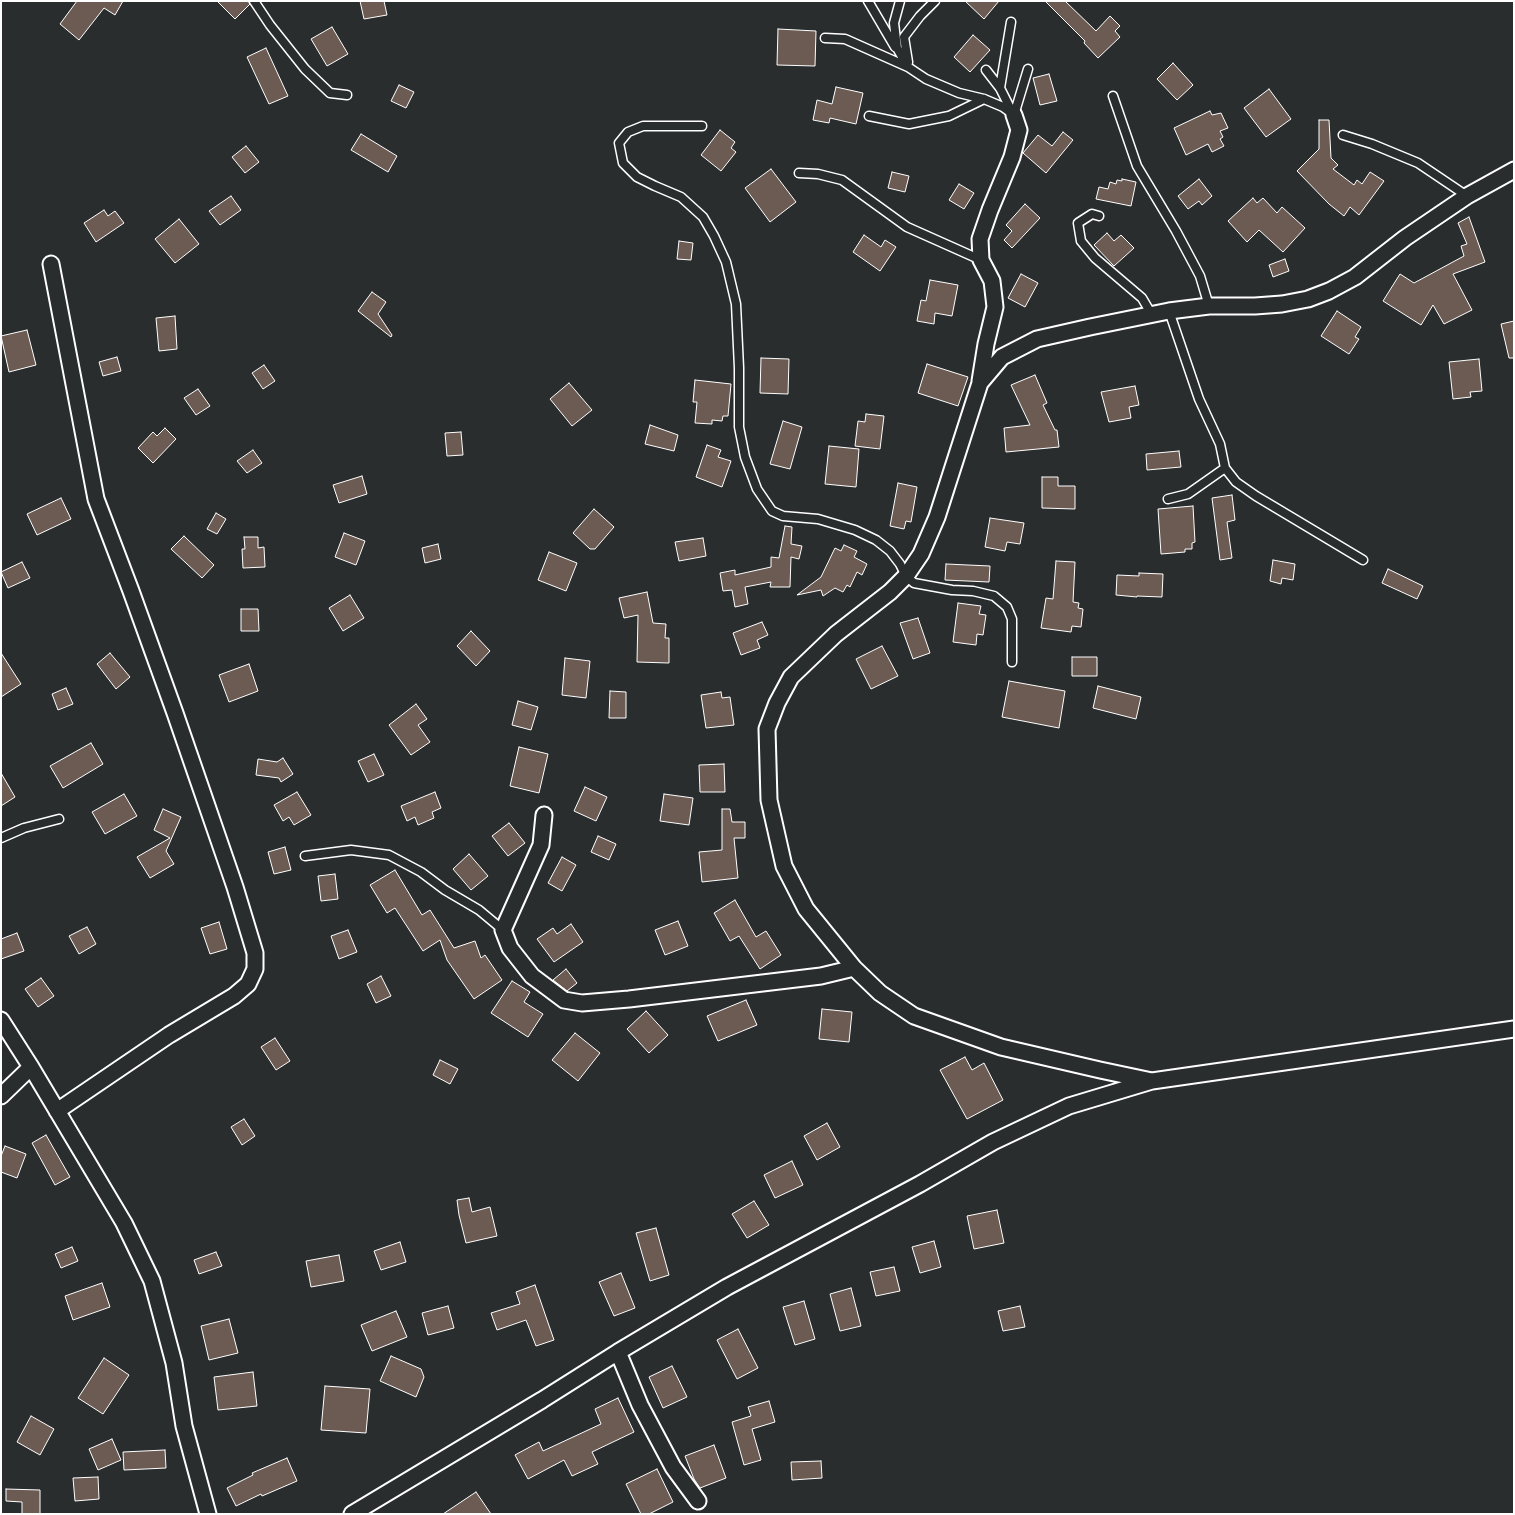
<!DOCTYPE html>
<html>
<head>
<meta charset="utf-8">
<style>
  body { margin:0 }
  #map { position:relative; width:1515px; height:1515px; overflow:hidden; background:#2a2d2e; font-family:Caveat,sans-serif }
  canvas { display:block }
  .frame { position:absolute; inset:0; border:2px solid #fff; pointer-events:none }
</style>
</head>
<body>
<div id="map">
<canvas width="1515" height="1515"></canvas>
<div class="frame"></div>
</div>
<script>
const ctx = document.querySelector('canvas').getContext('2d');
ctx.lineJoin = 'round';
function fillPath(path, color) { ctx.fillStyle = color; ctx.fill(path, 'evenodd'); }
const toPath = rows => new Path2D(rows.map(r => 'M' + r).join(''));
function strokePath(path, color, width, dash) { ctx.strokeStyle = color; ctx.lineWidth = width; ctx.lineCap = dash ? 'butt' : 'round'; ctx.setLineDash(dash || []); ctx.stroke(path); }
const building = toPath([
  [77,1,123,1,115,15,104,8,79,40,60,24,77,1],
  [217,1,248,1,250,4,235,19,217,1],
  [360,1,384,1,387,15,364,19,360,1],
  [965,1,999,1,984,19,965,1],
  [1045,1,1065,1,1096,31,1110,16,1120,26,1115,31,1120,37,1098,58,1084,43,1085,41,1045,1],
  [332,27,348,54,327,66,311,39,332,27],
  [778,29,816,31,815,66,777,65,778,29],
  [973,35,990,50,970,72,954,57,973,35],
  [266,48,288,96,269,104,247,57,266,48],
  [1173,63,1193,85,1177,100,1157,79,1173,63],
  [1049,74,1057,101,1040,105,1033,78,1049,74],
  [399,85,414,92,406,108,391,101,399,85],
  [836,87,863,93,856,124,830,118,829,123,813,120,817,100,832,104,836,87],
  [1269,89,1291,119,1266,137,1244,108,1269,89],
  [1210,111,1212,115,1221,113,1228,128,1220,131,1223,137,1220,139,1224,146,1212,152,1208,144,1186,155,1174,128,1210,111],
  [1319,120,1329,120,1331,158,1338,165,1333,169,1354,185,1357,180,1362,184,1370,172,1384,181,1359,215,1350,207,1344,216,1329,204,1297,171,1319,149,1319,120],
  [720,130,735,142,731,148,736,152,721,171,701,155,720,130],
  [1063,132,1073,140,1046,173,1023,153,1038,135,1052,146,1063,132],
  [361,134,397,156,388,172,351,150,361,134],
  [246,146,259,162,245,173,232,157,246,146],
  [771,169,796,202,770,222,745,188,771,169],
  [892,172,909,176,905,192,888,188,892,172],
  [1122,179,1136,182,1131,206,1096,199,1099,187,1108,189,1110,182,1116,184,1117,180,1122,181,1122,179],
  [1199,179,1212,196,1202,205,1199,201,1188,209,1178,196,1199,179],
  [959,184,974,193,964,209,949,200,959,184],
  [231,196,241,210,220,225,209,211,231,196],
  [1253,198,1257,203,1263,198,1277,213,1282,207,1305,228,1283,252,1259,230,1247,242,1228,221,1253,198],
  [1025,204,1040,218,1012,248,1004,240,1012,231,1006,225,1025,204],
  [104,210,108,216,115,211,124,223,96,242,84,223,104,210],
  [1469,217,1485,262,1453,274,1472,310,1444,324,1433,305,1421,325,1383,301,1400,274,1414,283,1464,256,1461,246,1467,244,1458,223,1469,217],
  [179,219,199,244,175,263,155,239,179,219],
  [1107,233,1114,241,1121,235,1134,248,1114,266,1094,245,1107,233],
  [864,235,881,247,885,240,896,247,880,271,853,252,864,235],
  [679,241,693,243,691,260,677,259,679,241],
  [1285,259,1289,271,1273,277,1269,265,1285,259],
  [1021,274,1038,283,1025,307,1008,298,1021,274],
  [930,280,958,285,952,316,935,313,934,324,917,321,921,300,926,301,930,280],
  [372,292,386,302,378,314,392,335,391,337,358,311,372,292],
  [1337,311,1361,327,1355,337,1359,339,1349,354,1321,336,1337,311],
  [175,316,177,349,159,351,156,318,175,316],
  [1514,321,1514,358,1509,358,1501,324,1514,321],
  [27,330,36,365,9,372,1,336,27,330],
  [117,357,121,371,103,376,99,362,117,357],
  [761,358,789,359,788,394,760,393,761,358],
  [1479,359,1482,391,1470,392,1471,397,1453,399,1449,362,1479,359],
  [927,364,968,377,958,406,918,393,927,364],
  [264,365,275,381,263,389,252,373,264,365],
  [1035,375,1047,403,1043,405,1055,430,1057,430,1059,447,1006,452,1004,428,1030,425,1011,385,1035,375],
  [695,380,731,384,728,416,723,416,722,421,712,420,712,424,695,423,697,402,693,402,695,380],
  [569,383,592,410,572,426,550,399,569,383],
  [1135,386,1139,405,1129,407,1131,418,1109,422,1101,392,1135,386],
  [198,389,210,406,196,415,184,398,198,389],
  [866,414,884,416,880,449,855,446,858,421,865,422,866,414],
  [783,421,802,427,790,469,770,464,783,421],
  [650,425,678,435,674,451,645,444,650,425],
  [165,428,176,439,153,463,138,448,153,432,157,436,165,428],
  [461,432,463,455,447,456,445,433,461,432],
  [707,445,721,450,718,457,731,461,722,487,696,477,707,445],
  [829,446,859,449,856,487,825,484,829,446],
  [253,450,262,463,247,473,237,461,253,450],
  [1179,451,1181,467,1147,470,1146,454,1179,451],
  [362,476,367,494,339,503,333,485,362,476],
  [1042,477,1058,477,1058,486,1075,486,1075,509,1042,508,1042,477],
  [898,483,917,487,911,522,906,521,904,529,890,526,898,483],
  [1232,495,1235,520,1227,522,1232,558,1220,560,1212,498,1232,495],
  [61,498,71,519,37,535,27,514,61,498],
  [1193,506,1195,542,1192,543,1192,549,1185,549,1185,552,1161,554,1158,509,1193,506],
  [594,509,614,527,595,549,590,549,573,533,594,509],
  [216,513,226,519,217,534,207,529,216,513],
  [990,518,1024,523,1020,544,1007,542,1005,551,985,547,990,518],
  [785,526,792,527,791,544,802,546,799,559,791,557,790,587,770,587,771,582,745,587,748,604,735,607,732,590,723,591,720,573,735,570,735,575,771,567,771,557,779,558,785,526],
  [344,533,365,541,356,565,335,557,344,533],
  [184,536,214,565,202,578,171,549,184,536],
  [244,537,258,537,258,548,264,547,265,567,243,568,242,549,245,549,244,537],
  [703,538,706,556,679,561,675,542,703,538],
  [438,544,441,559,425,563,422,548,438,544],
  [844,545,857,551,854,557,867,564,862,575,857,572,850,587,847,585,843,592,835,588,823,596,821,590,797,595,821,577,835,548,841,551,844,545],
  [549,552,577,563,566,591,538,580,549,552],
  [1273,560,1295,564,1293,580,1282,578,1281,584,1270,581,1273,560],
  [1056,561,1075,562,1073,602,1079,603,1078,608,1083,609,1081,627,1072,626,1071,632,1041,628,1046,598,1053,599,1056,561],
  [22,562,30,578,8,588,1,572,22,562],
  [946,564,990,566,989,582,945,580,946,564],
  [1388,569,1423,586,1417,599,1382,583,1388,569],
  [1139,573,1163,574,1162,597,1137,596,1137,597,1116,595,1117,575,1139,576,1139,573],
  [647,592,653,623,666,624,665,638,669,638,669,663,637,662,638,615,624,618,619,598,647,592],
  [350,595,364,618,343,631,329,608,350,595],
  [958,603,981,606,979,614,986,615,983,635,977,634,976,645,953,642,958,603],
  [241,609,258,609,259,631,241,631,241,609],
  [918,618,930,653,913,659,900,623,918,618],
  [762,622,768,635,757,640,760,648,741,655,733,633,762,622],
  [471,631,490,651,476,666,457,646,471,631],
  [882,646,898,676,871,689,856,659,882,646],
  [1,653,21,684,1,697,1,653],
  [110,653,130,677,116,689,97,664,110,653],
  [1072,657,1097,657,1097,676,1072,676,1072,657],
  [565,658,590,661,586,698,562,695,565,658],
  [249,664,258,691,229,702,219,675,249,664],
  [1009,681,1065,691,1059,728,1002,717,1009,681],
  [1098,686,1141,697,1136,719,1093,708,1098,686],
  [66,688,73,704,58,710,52,694,66,688],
  [610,691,626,692,626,718,609,718,610,691],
  [721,692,722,698,730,697,734,725,706,728,701,695,721,692],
  [518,701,538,707,531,730,512,725,518,701],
  [416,704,427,719,418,725,430,742,411,755,389,725,416,704],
  [91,743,103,764,63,788,50,766,91,743],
  [519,747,548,754,539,793,510,786,519,747],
  [374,754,384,775,368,782,358,761,374,754],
  [283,758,293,774,281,782,279,778,256,775,258,759,277,762,283,758],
  [724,764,725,792,700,792,699,765,724,764],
  [1,773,15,797,1,806,1,773],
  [585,787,607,797,596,821,574,811,585,787],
  [297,792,311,815,294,825,289,817,283,821,274,805,297,792],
  [435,792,441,808,432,812,434,818,418,825,415,817,407,821,401,806,435,792],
  [124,794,137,816,105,834,92,812,124,794],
  [664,794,693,798,689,825,660,821,664,794],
  [163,809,181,817,166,851,174,864,150,878,137,857,170,838,154,830,163,809],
  [722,809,730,809,732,822,745,822,745,838,734,838,738,878,702,882,699,852,722,850,722,809],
  [509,823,525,843,508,856,492,836,509,823],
  [598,836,616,844,609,860,591,852,598,836],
  [285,847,291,870,274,874,268,852,285,847],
  [469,854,488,876,471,890,453,869,469,854],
  [562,857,576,865,562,891,548,883,562,857],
  [395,870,422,915,430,910,454,948,475,941,481,958,485,955,502,980,474,999,447,960,440,940,423,951,395,908,387,913,370,885,395,870],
  [335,874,338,899,321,901,318,876,335,874],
  [735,900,756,937,766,931,781,955,760,969,739,936,730,941,714,913,735,900],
  [678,921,688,946,665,955,655,930,678,921],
  [219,922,227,949,210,954,201,928,219,922],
  [571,924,583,942,554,962,537,939,553,928,557,934,571,924],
  [87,927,96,944,79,954,69,936,87,927],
  [348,930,357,952,339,959,331,936,348,930],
  [17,933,24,951,1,959,1,939,17,933],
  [566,969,577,983,567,991,553,980,566,969],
  [381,976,391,996,376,1003,367,984,381,976],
  [41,978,54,996,38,1007,25,989,41,978],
  [512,981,530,992,524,1002,543,1014,528,1037,491,1013,512,981],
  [746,1000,757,1025,718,1041,707,1016,746,1000],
  [822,1009,852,1012,849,1042,819,1039,822,1009],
  [646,1011,668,1035,649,1053,627,1029,646,1011],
  [575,1033,600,1053,578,1081,552,1060,575,1033],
  [275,1038,290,1061,276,1070,261,1047,275,1038],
  [965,1057,972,1070,984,1063,1003,1100,967,1119,940,1070,965,1057],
  [440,1060,458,1069,450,1084,433,1075,440,1060],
  [244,1119,255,1136,242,1145,231,1127,244,1119],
  [827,1123,840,1147,817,1160,804,1136,827,1123],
  [46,1135,70,1177,55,1185,32,1143,46,1135],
  [5,1146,26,1154,17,1178,1,1172,1,1156,5,1146],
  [792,1161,803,1185,775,1198,764,1175,792,1161],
  [469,1198,472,1212,490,1207,497,1236,466,1243,459,1215,457,1200,469,1198],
  [754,1201,769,1225,747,1238,732,1214,754,1201],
  [997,1210,1004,1243,974,1249,967,1216,997,1210],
  [656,1228,669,1275,650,1281,636,1233,656,1228],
  [934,1241,941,1267,920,1273,912,1247,934,1241],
  [400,1242,406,1262,381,1270,374,1251,400,1242],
  [72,1247,78,1261,61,1268,55,1254,72,1247],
  [216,1252,222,1266,199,1274,194,1260,216,1252],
  [339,1255,344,1281,311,1287,306,1261,339,1255],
  [894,1267,900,1291,876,1296,870,1272,894,1267],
  [621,1273,635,1308,614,1316,599,1282,621,1273],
  [102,1283,110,1307,73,1320,65,1296,102,1283],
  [535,1285,554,1340,536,1346,526,1320,497,1330,491,1313,520,1304,516,1292,535,1285],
  [851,1288,861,1326,840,1331,830,1294,851,1288],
  [804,1301,815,1339,795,1345,783,1307,804,1301],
  [448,1306,454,1328,428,1335,422,1313,448,1306],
  [1020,1306,1025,1327,1003,1331,998,1311,1020,1306],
  [396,1311,407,1337,372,1351,361,1325,396,1311],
  [229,1319,238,1353,209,1360,201,1326,229,1319],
  [738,1329,758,1368,737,1379,717,1340,738,1329],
  [391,1356,421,1369,424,1377,416,1397,380,1381,391,1356],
  [104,1358,129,1375,103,1414,78,1398,104,1358],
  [672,1366,687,1397,663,1408,649,1377,672,1366],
  [253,1372,257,1406,218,1410,214,1377,253,1372],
  [325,1386,370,1389,366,1433,321,1430,325,1386],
  [618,1398,634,1432,592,1452,598,1464,572,1476,564,1460,528,1479,515,1455,539,1442,543,1451,601,1424,595,1409,618,1398],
  [769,1401,775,1422,752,1429,761,1460,744,1465,732,1422,751,1416,748,1407,769,1401],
  [31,1416,54,1429,40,1455,17,1442,31,1416],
  [112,1439,121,1460,98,1470,89,1449,112,1439],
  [714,1445,726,1478,700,1488,694,1479,685,1456,714,1445],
  [165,1450,166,1468,124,1470,123,1452,165,1450],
  [287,1458,297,1481,262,1496,261,1494,236,1506,227,1488,253,1475,252,1473,287,1458],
  [821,1461,822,1478,792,1480,791,1462,821,1461],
  [657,1469,673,1502,649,1514,641,1514,626,1484,657,1469],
  [98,1477,99,1499,75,1501,73,1478,98,1477],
  [6,1489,40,1490,40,1514,22,1514,22,1502,6,1501,6,1489],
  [476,1492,491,1514,443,1514,476,1492]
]);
fillPath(building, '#6b5b53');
strokePath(building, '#fff', 1);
const lane = toPath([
  [254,1,270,25,305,69,330,93,347,95],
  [868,1,895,47],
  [900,1,894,23,897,48,908,67,926,79,959,93,984,99,1003,107,1014,115],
  [825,38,845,39,908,67],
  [908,62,904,37,920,16,935,1],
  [986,70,1000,88,1013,114],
  [1000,88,1011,22],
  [1113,96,1137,166,1176,231,1200,276,1209,306],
  [1014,115,1028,69],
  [869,116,909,124,949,116,984,99],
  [702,126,643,126,628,132,619,143,623,163,637,177,655,186,681,197,703,217,714,236,726,262,736,304,739,368,739,427,745,457,757,489,772,511,783,516,818,519,855,530,876,540,890,551,900,564,906,576,914,583,952,590,973,591,994,596,1007,607,1012,619,1012,662],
  [1343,135,1372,144,1418,163,1467,196],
  [799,173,818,174,842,180,907,227,981,260],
  [1099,216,1092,214,1078,223,1081,241,1095,258,1142,298,1152,315],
  [1225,468,1236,482,1256,496,1363,560],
  [1168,499,1188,494,1225,468,1220,444,1199,399,1169,311],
  [1,838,24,828,59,819],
  [305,856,351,850,389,855,421,872,445,890,479,910,503,930]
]);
const street = toPath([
  [51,264,96,499,131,591,175,713,235,887,255,953,255,969,248,984,234,996,169,1035,57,1111],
  [980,381,986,344,995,307,992,281,981,260,980,239,990,210,1012,157,1019,130,1014,115],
  [544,815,541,845,503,930,510,948,532,976,564,1000,582,1003,629,999,821,976,854,968],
  [1,1020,31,1067,124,1223,152,1281,174,1363,184,1426,208,1514],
  [1152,1081,1100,1070,1001,1047,914,1016,880,993,854,968,806,909,784,866,769,800,767,729,777,703,791,677,836,634,890,592,906,576,921,554,937,517,980,383,1002,357,1037,339,1090,327,1169,311,1209,306,1255,306,1282,304,1308,299,1329,291,1355,277,1405,238,1467,196,1514,170],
  [1,1096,31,1067],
  [618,1352,640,1405,673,1467,698,1501],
  [352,1514,542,1400,618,1352,727,1287,920,1184,993,1142,1069,1106,1152,1081,1514,1029]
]);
strokePath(lane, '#fff', 11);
strokePath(street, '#fff', 19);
strokePath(lane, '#2a2d2e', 8);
strokePath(street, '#2a2d2e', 15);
</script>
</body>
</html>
